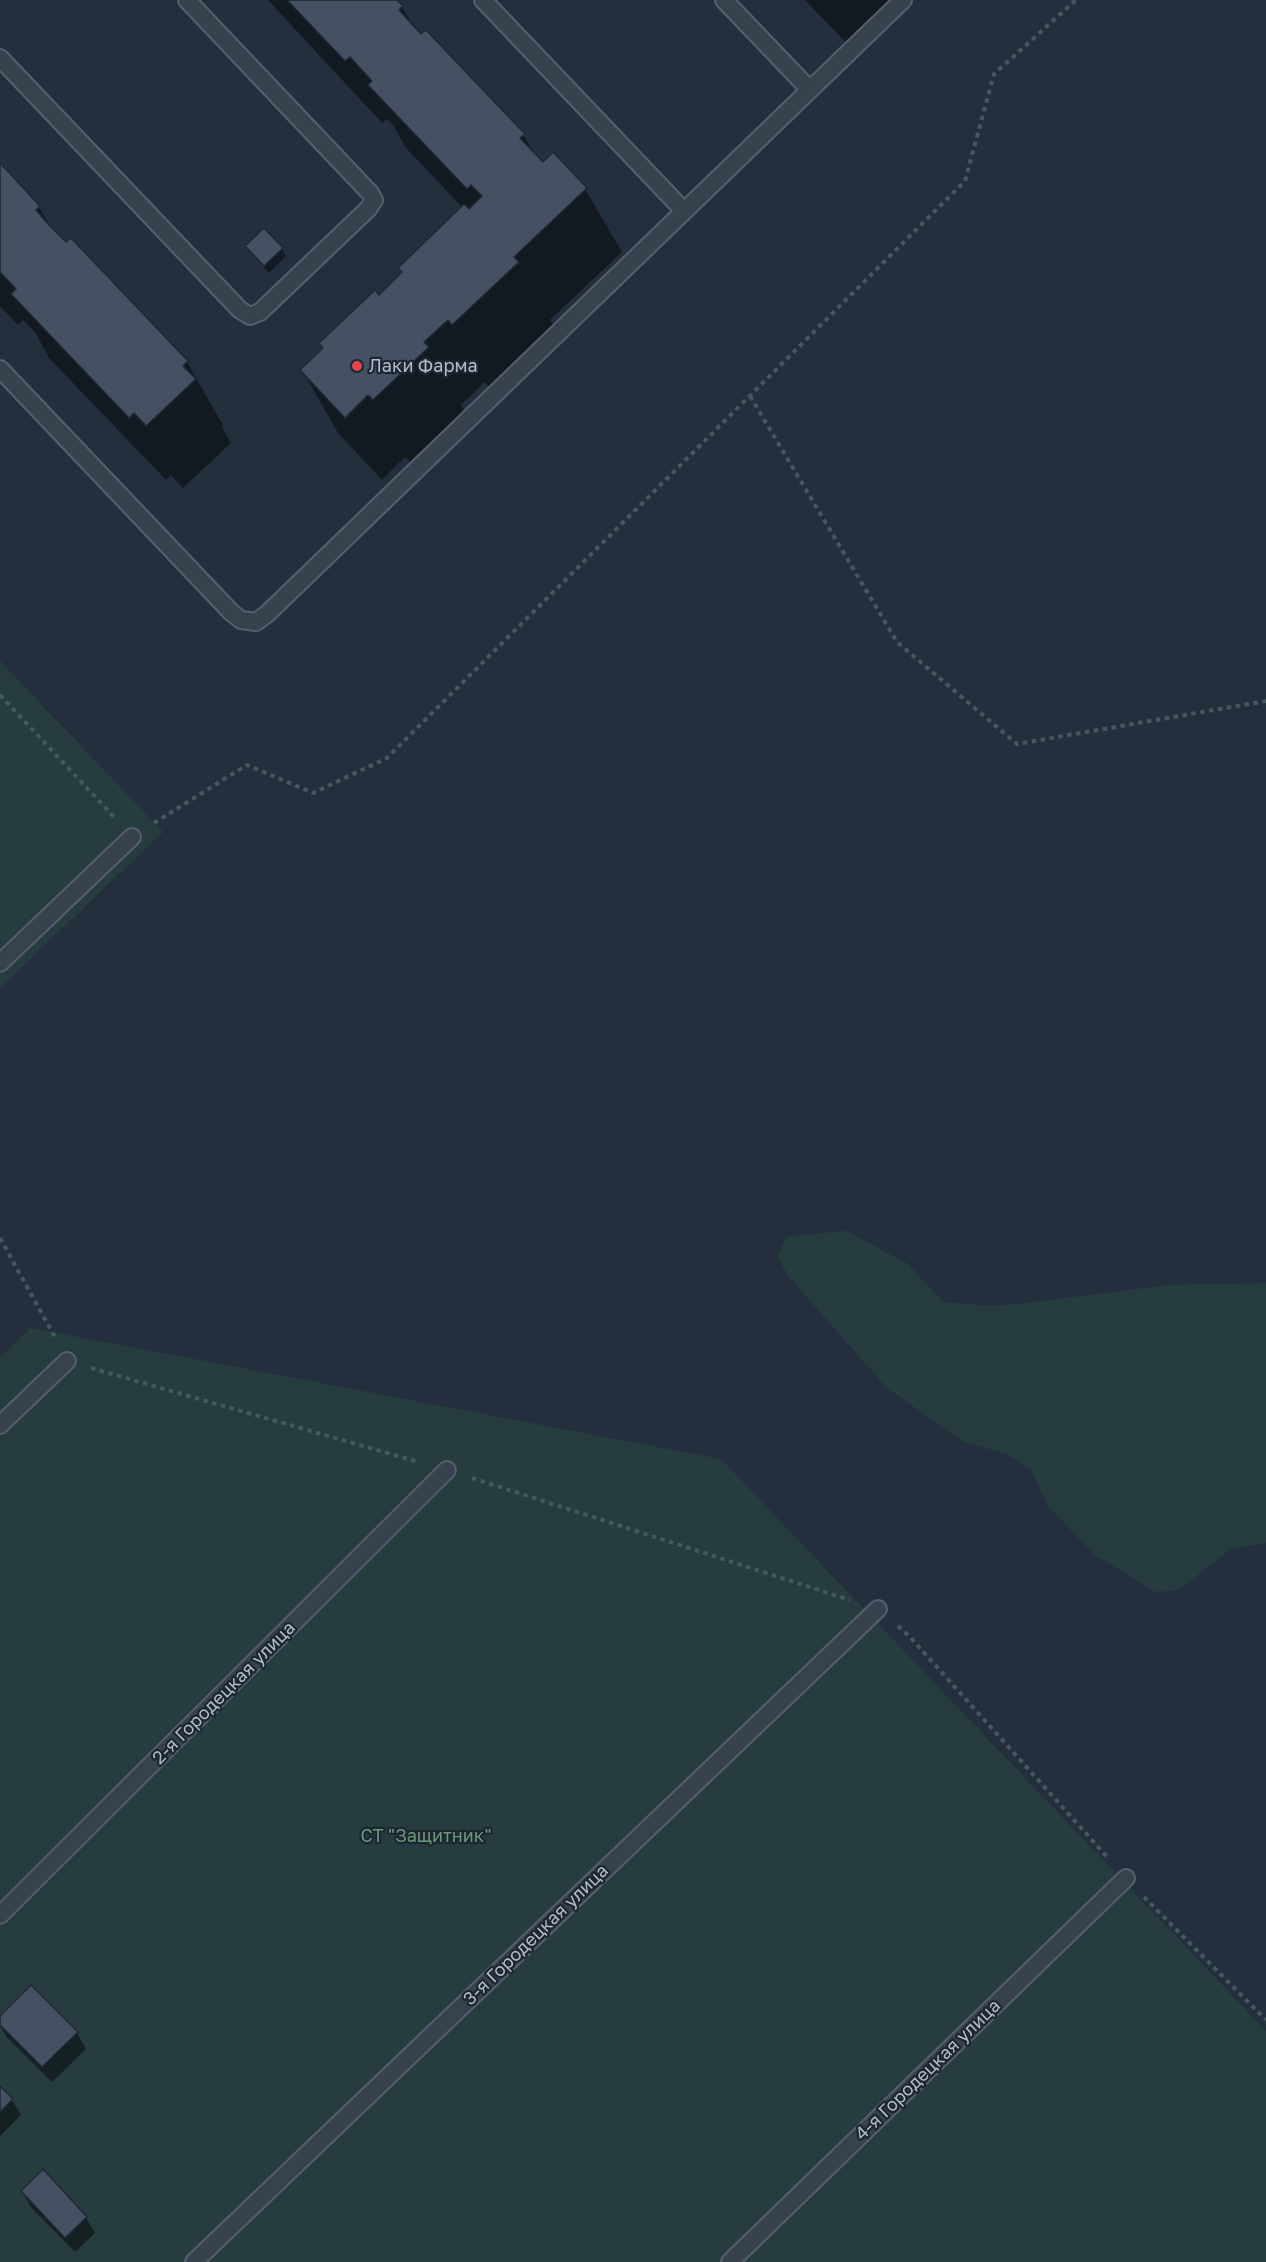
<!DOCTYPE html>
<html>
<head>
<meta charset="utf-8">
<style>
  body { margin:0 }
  canvas { display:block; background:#242f3e }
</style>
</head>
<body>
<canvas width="1266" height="2262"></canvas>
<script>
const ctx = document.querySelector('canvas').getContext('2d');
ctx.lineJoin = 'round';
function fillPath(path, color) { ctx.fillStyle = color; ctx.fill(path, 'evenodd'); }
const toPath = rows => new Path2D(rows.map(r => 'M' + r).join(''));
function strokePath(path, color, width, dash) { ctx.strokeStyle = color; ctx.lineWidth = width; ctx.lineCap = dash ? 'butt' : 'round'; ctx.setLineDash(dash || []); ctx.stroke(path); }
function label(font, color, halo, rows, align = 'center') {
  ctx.font = font + ' "Golos Text",sans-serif'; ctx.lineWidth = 4.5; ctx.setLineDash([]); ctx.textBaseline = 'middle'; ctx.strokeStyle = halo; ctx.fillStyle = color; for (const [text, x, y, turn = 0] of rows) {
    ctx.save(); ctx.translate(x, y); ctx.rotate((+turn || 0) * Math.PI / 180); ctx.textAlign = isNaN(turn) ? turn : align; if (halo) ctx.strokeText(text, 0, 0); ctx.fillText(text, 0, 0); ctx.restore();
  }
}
fillPath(toPath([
  [0,661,163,832,0,988],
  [847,1231,908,1264,943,1302,990,1306,1027,1303,1168,1285,1266,1283,1266,1543,1232,1548,1179,1590,1156,1592,1095,1555,1048,1506,1030,1468,1007,1454,964,1442,887,1388,789,1277,777,1256,788,1236],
  [31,1328,721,1459,1266,2031,1266,2262,0,2262,0,1358]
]), '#263c3f');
fillPath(toPath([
  [268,0,395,0,402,7,415,29,523,135,536,156,543,164,585,189,622,252,550,320,554,325,522,356,489,387,485,382,461,405,464,411,410,462,405,457,382,480,338,433,302,370,403,274,463,208,406,148,393,125,387,119,382,123],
  [805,0,907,0,854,51],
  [0,166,39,207,53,231,66,245,71,240,187,362,223,425,222,427,231,443,183,488,171,475,166,480,49,358,35,332,23,320,18,325,0,306],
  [247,247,282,249,286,256,269,273],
  [0,2018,77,2033,86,2049,52,2082,6,2036,0,2025],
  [0,2088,12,2100,21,2115,0,2136],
  [22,2191,86,2218,95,2233,75,2252,31,2207]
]), '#0007');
const building = toPath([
  [287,0,397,0,403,6,399,10,421,34,426,30,525,134,520,138,543,162,553,152,587,188,514,257,519,262,486,293,452,325,448,320,424,342,429,347,373,400,368,395,345,418,300,370,323,348,319,343,375,290,379,295,402,272,398,268,464,204,469,209,482,196,471,185,467,189,368,85,372,81,350,57,345,61,287,0],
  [0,163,40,206,36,210,49,225,66,242,71,238,188,361,183,366,196,379,146,426,134,413,129,418,11,294,16,289,0,272,0,163],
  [264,228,283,248,264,266,245,246,264,228],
  [31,1985,78,2032,42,2067,0,2025,0,2016,31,1985],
  [0,2086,13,2099,0,2112,0,2086],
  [43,2169,87,2217,65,2238,21,2191,43,2169]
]);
fillPath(building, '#455162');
strokePath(building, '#1f2835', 1.5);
const service = toPath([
  [483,0,684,211],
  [724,0,810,90],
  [0,58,240,310,250,316,260,312,368,209,374,200,370,193,187,0],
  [0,369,231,612,241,620,256,622,267,614,903,0],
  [0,963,132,837],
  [0,1425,67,1361],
  [0,1915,447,1470],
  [194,2262,878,1609],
  [730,2262,1126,1878]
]);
strokePath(service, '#565f6c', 20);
strokePath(toPath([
  [750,396,897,642,1017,744,1266,701],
  [0,695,114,817],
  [154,823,247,765,313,793,387,758,965,181,994,74,1076,0],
  [0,1238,56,1339],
  [91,1368,419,1462],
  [472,1478,850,1600],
  [898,1626,910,1637,1108,1858],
  [1144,1897,1266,2020]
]), '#44595c', 4, [4.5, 4.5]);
strokePath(service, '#38414e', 16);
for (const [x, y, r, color] of [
  [357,366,6,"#e0444e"]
]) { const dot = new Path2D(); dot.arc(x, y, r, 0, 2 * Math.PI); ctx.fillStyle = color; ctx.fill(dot); strokePath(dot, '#1d2633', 2); }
label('18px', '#b4bcc9', '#1d2633', [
  ["Лаки Фарма",369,366]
], 'left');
label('18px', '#b4bcc9', '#1d2633', [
  ["2-я Городецкая улица",224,1693,-45],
  ["3-я Городецкая улица",536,1935,-44],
  ["4-я Городецкая улица",928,2070,-44]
]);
label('18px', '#6b9a76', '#1d2633', [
  ["СТ \"Защитник\"",426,1836]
]);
</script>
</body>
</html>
